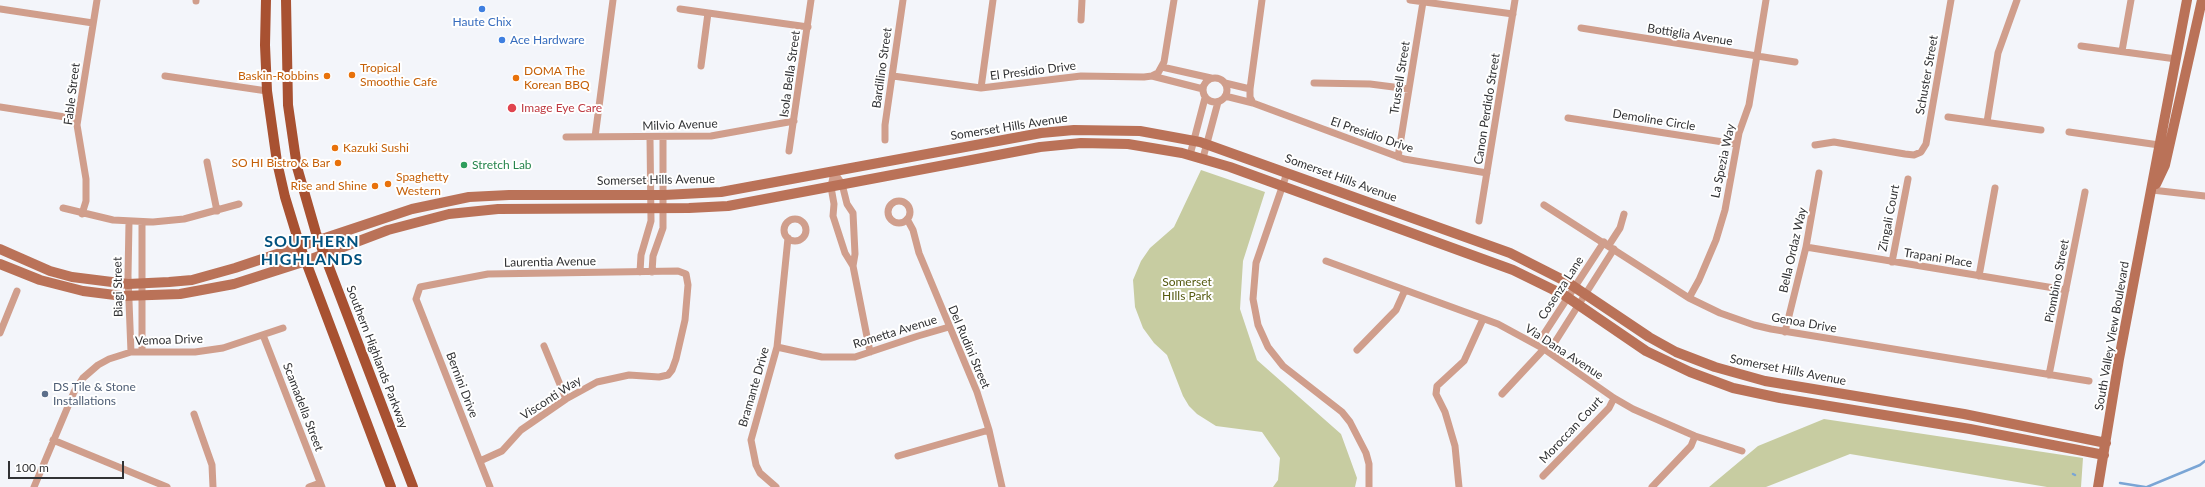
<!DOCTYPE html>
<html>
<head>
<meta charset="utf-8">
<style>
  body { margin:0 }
  #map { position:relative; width:2205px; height:487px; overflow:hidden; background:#f3f5fa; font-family:Lato,sans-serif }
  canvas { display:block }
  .scale { position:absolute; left:8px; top:461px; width:116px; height:18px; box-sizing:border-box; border:2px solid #313234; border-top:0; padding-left:5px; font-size:12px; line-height:14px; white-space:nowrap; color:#313234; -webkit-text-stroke:3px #fff; paint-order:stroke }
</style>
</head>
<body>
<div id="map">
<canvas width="2205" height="487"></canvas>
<div class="scale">100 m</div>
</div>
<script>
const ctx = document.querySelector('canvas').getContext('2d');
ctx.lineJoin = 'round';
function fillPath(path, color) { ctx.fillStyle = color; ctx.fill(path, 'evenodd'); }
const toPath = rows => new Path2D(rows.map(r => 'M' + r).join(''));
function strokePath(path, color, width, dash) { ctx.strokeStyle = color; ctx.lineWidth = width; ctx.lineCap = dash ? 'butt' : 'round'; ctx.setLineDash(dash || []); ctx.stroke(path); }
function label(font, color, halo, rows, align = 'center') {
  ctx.font = font + ' Lato,sans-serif'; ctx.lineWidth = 4; ctx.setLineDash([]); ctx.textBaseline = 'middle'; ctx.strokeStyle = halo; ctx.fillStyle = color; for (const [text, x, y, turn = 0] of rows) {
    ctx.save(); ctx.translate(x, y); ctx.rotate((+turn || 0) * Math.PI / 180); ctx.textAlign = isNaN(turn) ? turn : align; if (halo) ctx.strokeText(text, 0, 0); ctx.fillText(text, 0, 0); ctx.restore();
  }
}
fillPath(toPath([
  [1201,170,1265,192,1243,261,1240,309,1257,360,1341,434,1357,478,1355,487,1273,487,1278,480,1280,458,1262,432,1216,426,1197,414,1189,406,1183,396,1167,355,1154,343,1143,328,1135,307,1133,280,1141,261,1150,248,1174,227],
  [1824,419,2083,458,2081,487,2047,487,1850,454,1766,487,1709,487,1758,446]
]), '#c7cca1');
strokePath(toPath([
  [2073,474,2075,475],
  [2120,483,2145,487],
  [2147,487,2200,465,2205,461]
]), '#7aa5d5', 2.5);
strokePath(toPath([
  [1262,0,1250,89,1250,97,1253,103,1404,159,1487,173],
  [1410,0,1513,14],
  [196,1,196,0],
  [0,9,93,23],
  [680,9,808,27],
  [1081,20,1082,0],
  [1581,28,1795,62],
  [2081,46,2176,59],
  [2122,51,2131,0],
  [701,66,708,13],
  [1162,67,1211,78],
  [165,76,267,91],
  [893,76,981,88,1081,76,1144,77,1152,76,1158,73,1164,62,1174,0],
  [1152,76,1203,89],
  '1203 90a12 12 0 1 1 24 0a12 12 0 1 1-24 0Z',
  [1225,83,1250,89],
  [1314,83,1370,84,1409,89],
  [981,88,993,0],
  [1225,96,1253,103],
  [0,107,78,119],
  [1948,117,2041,130],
  [1568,118,1736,144],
  [1987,122,1998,53,2017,0],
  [2069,132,2159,145],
  [566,137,711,136,794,121],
  [595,137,613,0],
  [885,140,885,125,903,0],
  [1815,145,1834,142,1905,154,1914,155,1921,152,1926,144,1951,0],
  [789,151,811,0],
  [1190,155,1205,98],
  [1398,157,1423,2],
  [1203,158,1218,102],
  [207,162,217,211],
  [834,172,842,184,847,204,853,213,855,254,853,266,870,352],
  [834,172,831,187,834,204,833,216,845,253,853,266],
  [1287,173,1256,263,1253,299,1258,325,1268,347,1283,366,1342,412,1350,422,1366,453,1369,464,1369,487],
  [2152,190,2205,196],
  '888 212a11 11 0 1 1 22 0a11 11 0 1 1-22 0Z',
  [1544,205,1689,298,1720,313,1754,325,1771,329,2089,381],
  [63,208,113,220,153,222,184,219,239,204],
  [82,214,86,201,86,179,77,125,97,0],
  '784 230a11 11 0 1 1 22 0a11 11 0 1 1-22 0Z',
  [907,219,913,230,919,253,977,392,989,430,1002,487],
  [1479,221,1515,0],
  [129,222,128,276,131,352],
  [1609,245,1620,228,1624,214],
  [1806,247,2066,290],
  [1326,261,1498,324,1544,349,1614,398,1633,409,1695,436,1742,451],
  [1892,262,1908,179],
  [640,272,641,255,651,221,650,138],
  [652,272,653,256,663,228,663,138],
  [1979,276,1995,188],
  [1689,298,1699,280,1716,240,1725,210,1739,133,1749,105,1766,0],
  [1785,332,1806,247,1819,173],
  [0,333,17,291],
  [263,335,322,487],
  [544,346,566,399],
  [777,347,822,357,855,357,918,336,949,327],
  [1544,349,1544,334,1604,242],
  [1357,350,1396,310,1405,290],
  [142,351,142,222],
  [2049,375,2085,192],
  [1502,394,1544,349,1555,342,1614,249],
  [194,414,212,465,213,487],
  [53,440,167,487],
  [898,456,989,430],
  [480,461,502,451,521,430,566,399,597,382,629,375,659,377,668,375,672,370,676,359,685,320,688,285,686,274,678,271,488,274,420,287,416,299,490,487],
  [1543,476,1609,408,1614,398],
  [34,487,74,392,83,378,98,365,109,359,131,352,195,352,223,348,283,328],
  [309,487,320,483],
  [776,487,760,473,756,465,751,440,777,347,788,238],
  [1459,487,1455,446,1445,412,1436,394,1437,386,1464,361,1483,319],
  [1652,487,1691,446,1695,436]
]), '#d09e8c', 7);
strokePath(toPath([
  [2156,184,2165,165,2202,0],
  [0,249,50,271,72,277,128,284,169,282,192,280,235,268,412,209,469,197,509,195,664,195,721,192,1041,133,1074,130,1140,131,1200,142,1510,253,1567,282,1649,337,1676,352,1715,367,1765,381,1964,414,2106,443],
  [0,264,40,280,83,291,123,296,180,294,234,284,306,261,388,230,449,214,498,209,689,208,728,206,1040,147,1081,143,1128,144,1182,153,1230,167,1513,270,1564,295,1646,351,1690,372,1733,388,1780,398,1970,429,2104,455],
  [2098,487,2119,359,2187,0]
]), '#ba7258', 10);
strokePath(toPath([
  [266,0,265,45,267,91,277,162,285,197,300,246,391,487],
  [286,0,288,105,297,167,316,233,413,487]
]), '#a85131', 10);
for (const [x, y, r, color] of [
  [482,9,4,"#3f7fe0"],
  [502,40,4,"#3f7fe0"],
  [352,75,4,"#e8710a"],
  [327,76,4,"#e8710a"],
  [516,78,4,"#e8710a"],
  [512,108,5,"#e0444e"],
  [335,148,4,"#e8710a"],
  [338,163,4,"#e8710a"],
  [464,165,4,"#2e9e5b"],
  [388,184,4,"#e8710a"],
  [375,186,4,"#e8710a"],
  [45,394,4,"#5c6f8a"]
]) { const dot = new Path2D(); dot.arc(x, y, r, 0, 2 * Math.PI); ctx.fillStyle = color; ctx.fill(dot); strokePath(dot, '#fff', 1.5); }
label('12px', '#366cbe', '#fff', [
  ["Haute Chix",482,22],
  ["Ace Hardware",510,40,"left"]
]);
label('12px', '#313234', '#fff', [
  ["Bottiglia Avenue",1690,35,9],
  ["Bardilino Street",882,68,-82],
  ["El Presidio Drive",1033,71,-7],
  ["Isola Bella Street",790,74,-82],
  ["Schuster Street",1927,75,-80],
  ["Trussell Street",1400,78,-81],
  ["Fable Street",72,94,-83],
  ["Canon Perdido Street",1487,109,-81],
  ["Demoline Circle",1654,120,9],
  ["Milvio Avenue",680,125,-2],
  ["Somerset Hills Avenue",1009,127,-9],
  ["El Presidio Drive",1372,135,19],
  ["La Spezia Way",1723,161,-78],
  ["Somerset Hills Avenue",1341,178,20],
  ["Somerset Hills Avenue",656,180,-1],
  ["Zingali Court",1889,218,-79],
  ["Bella Ordaz Way",1793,250,-77],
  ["Trapani Place",1938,258,9],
  ["Laurentia Avenue",550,262,-1],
  ["Piombino Street",2057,281,-79],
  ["Biagi Street",118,287,-91],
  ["Cosenza Lane",1561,288,-57],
  ["Genoa Drive",1804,323,10],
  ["Rometta Avenue",895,332,-17],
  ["South Valley View Boulevard",2112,336,-80],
  ["Vemoa Drive",169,340,-2],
  ["Del Rudini Street",969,347,67],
  ["Via Dana Avenue",1564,352,33],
  ["Southern Highlands Parkway",377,357,69],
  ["Somerset Hills Avenue",1788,370,11],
  ["Bernini Drive",462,385,69],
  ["Bramante Drive",754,387,-74],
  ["Visconti Way",551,398,-33],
  ["Scamadella Street",303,407,69],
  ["Moroccan Court",1571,430,-47]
]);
label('12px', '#c56008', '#fff', [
  ["Tropical",360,68],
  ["Smoothie Cafe",360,82],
  ["DOMA The",524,71],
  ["Korean BBQ",524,85],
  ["Baskin-Robbins",319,76,"right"],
  ["Kazuki Sushi",343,148],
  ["SO HI Bistro & Bar",330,163,"right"],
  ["Spaghetty",396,177],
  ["Western",396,191],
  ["Rise and Shine",367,186,"right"]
], 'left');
label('12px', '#be3a42', '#fff', [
  ["Image Eye Care",521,108]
], 'left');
label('12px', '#27864d', '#fff', [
  ["Stretch Lab",472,165]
], 'left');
label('12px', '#565b12', '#fff', [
  ["Somerset",1187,282],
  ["HIlls Park",1187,296]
]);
label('12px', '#4e5e75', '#fff', [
  ["DS Tile & Stone",53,387],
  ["Installations",53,401]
], 'left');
ctx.letterSpacing = '1px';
label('bold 16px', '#01517e', '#fff', [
  ["SOUTHERN",312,242],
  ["HIGHLANDS",312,260]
]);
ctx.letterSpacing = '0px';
</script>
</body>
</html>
